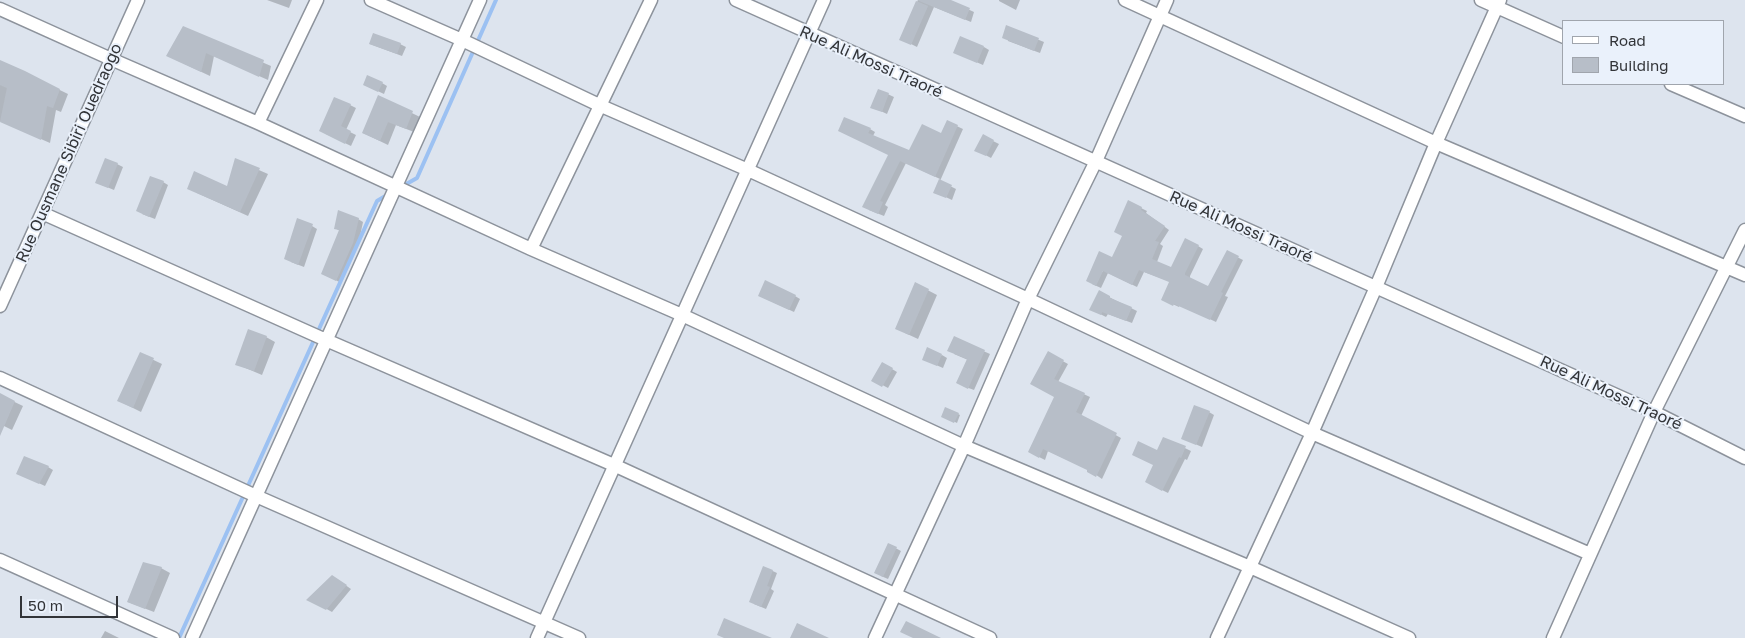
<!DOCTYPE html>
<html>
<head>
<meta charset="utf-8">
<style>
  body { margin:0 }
  #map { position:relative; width:1745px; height:638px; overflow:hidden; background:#dde4ee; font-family:"Golos Text",sans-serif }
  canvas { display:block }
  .legend { position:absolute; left:1562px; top:20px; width:162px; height:65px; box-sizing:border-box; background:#eaf1fb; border:1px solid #a0a5ad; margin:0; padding:6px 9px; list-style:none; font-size:15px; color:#323438 }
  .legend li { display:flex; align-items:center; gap:10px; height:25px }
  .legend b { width:25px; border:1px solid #a0a5ad }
  .scale { position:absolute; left:20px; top:596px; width:98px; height:22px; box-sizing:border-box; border:2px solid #323438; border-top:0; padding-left:6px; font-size:15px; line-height:18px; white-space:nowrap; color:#323438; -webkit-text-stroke:4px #eaf1fb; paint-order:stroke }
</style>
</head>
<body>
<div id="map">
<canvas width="1745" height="638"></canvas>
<ul class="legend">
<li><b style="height:6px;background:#fff"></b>Road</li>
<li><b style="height:14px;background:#b7bec8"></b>Building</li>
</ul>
<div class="scale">50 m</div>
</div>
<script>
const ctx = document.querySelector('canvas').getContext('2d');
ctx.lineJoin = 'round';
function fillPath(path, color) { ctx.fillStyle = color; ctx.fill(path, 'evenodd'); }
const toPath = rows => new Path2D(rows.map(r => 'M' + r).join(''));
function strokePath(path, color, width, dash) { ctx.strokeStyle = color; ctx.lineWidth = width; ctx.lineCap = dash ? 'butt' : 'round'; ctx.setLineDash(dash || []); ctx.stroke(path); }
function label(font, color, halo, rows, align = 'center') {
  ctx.font = font + ' "Golos Text",sans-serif'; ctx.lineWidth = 4; ctx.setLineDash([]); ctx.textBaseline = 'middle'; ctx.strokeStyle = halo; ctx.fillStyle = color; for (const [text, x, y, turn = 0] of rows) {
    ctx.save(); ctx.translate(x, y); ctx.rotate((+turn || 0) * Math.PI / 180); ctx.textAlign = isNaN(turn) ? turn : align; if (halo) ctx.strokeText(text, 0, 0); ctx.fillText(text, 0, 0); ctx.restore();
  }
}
fillPath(toPath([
  [267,0,292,0,289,8],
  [918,0,948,0,974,12,971,22,934,7,917,47,901,39],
  [999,0,1020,0,1016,10,999,1],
  [1007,27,1044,42,1040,53,1008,41],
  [183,28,271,66,268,80,214,56,210,76,176,60],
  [370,44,400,44,406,47,402,56],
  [984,47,989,50,983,65,960,55],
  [0,61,68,94,61,112,56,110,50,143,0,121],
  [382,83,387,86,384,94,369,87],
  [879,90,894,97,887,114,872,107],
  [379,97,420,117,414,132,396,125,388,145,363,133],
  [350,105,356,108,346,130,356,135,351,146,326,134],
  [948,122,963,129,940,181,956,189,952,200,935,192,940,179,906,163,885,205,888,207,884,216,869,210,890,155,845,133,870,129,875,132,873,136,910,152,942,135],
  [983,136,999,144,991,158,976,150],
  [236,160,268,174,248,216,197,193,228,188],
  [117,164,123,167,114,190,102,185],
  [163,182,168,185,155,219,142,214],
  [1129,202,1147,211,1146,213,1169,230,1160,244,1163,246,1157,262,1171,268,1198,246,1203,249,1190,276,1190,279,1208,287,1227,252,1243,260,1225,296,1228,297,1216,322,1180,305,1179,307,1168,302,1171,282,1144,272,1137,287,1108,273,1101,288,1092,284,1113,259,1124,236],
  [358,219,363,222,358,246,341,283,328,276,340,231,335,228],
  [312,226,317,229,304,267,291,262],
  [916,284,937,295,918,339,905,333],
  [1099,292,1137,311,1132,323,1108,314,1106,317,1096,312],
  [795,296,800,299,794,312,764,298],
  [266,337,275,342,262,375,236,364],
  [954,338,990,354,974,390,963,386,968,360,954,354],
  [1048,353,1068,364,1058,382,1090,397,1081,416,1121,438,1102,479,1089,470,1048,451,1045,460,1035,455,1055,396],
  [141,354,162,364,141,412,119,401],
  [942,355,947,358,943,368,929,362],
  [882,363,897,372,888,388,873,380],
  [0,395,23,406,12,430,0,424],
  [1209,412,1214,415,1202,447,1188,441],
  [958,414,960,415,957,423,943,416],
  [1164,438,1191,451,1187,460,1185,459,1168,493,1152,485,1154,465],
  [48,467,53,470,45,486,23,476],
  [888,544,901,551,888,579,881,576],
  [764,567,777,573,771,589,774,591,766,609,754,604],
  [161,568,170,573,154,612,128,602],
  [338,580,351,589,332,612,309,599],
  [105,631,119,638,101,638]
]), '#0003');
strokePath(toPath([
  [401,187,417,178,496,0],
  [179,638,377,201,387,195]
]), '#9cc1f2', 4);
fillPath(toPath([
  [917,0,951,0,970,8,965,20],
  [916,1,928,6,911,45,899,40],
  [1006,25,1039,38,1034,51,1002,38],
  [183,26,264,60,259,77,206,53,201,72,166,56],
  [373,33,401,43,397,54,369,44],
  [960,36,984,46,977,63,953,53],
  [0,60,25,71,60,89,53,108,47,106,41,140,0,122,7,88,0,85],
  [367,75,383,82,378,92,363,85],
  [878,89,889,93,882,112,870,108],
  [378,95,413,111,406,129,388,122,380,141,362,133],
  [334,97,351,104,341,126,351,131,345,144,319,131],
  [844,117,871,128,868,133,909,150,922,124,941,133,947,120,958,125,935,177,900,161,880,201,883,202,878,214,862,207,888,155,838,131],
  [983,134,994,140,986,156,974,151],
  [105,158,118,163,108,188,95,183],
  [235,158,260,168,240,212,187,189,194,171,227,186],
  [150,176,164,181,149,217,136,211],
  [939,179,952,185,946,198,933,193],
  [1128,200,1142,207,1141,210,1165,226,1155,241,1159,242,1152,259,1171,267,1185,238,1199,245,1185,273,1185,275,1208,286,1227,250,1239,256,1221,292,1223,293,1210,320,1174,304,1173,306,1161,300,1169,282,1139,270,1132,285,1103,271,1096,286,1086,281,1099,251,1112,257,1122,236,1114,232],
  [338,210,359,218,353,243,336,281,321,274,339,230,334,229],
  [297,218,313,224,298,265,284,259],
  [765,280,796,295,789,310,758,296],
  [915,282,929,289,909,335,895,329],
  [1099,290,1110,296,1110,298,1132,307,1126,321,1102,312,1101,315,1089,310],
  [248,329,267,336,254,371,235,365],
  [954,336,985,350,968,389,956,383,967,359,947,351],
  [927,347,942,354,937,366,922,360],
  [1048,351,1064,360,1054,379,1085,393,1076,412,1117,433,1096,477,1087,472,1087,470,1043,449,1039,458,1028,452,1054,397,1030,384],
  [140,352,154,358,133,408,117,401],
  [882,362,893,368,882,387,871,381],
  [0,393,15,401,0,436],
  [1194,405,1210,411,1196,445,1181,439],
  [945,407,959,413,954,423,941,417],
  [1163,437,1186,446,1181,458,1179,457,1162,491,1145,482,1153,465,1132,455,1138,441,1157,450],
  [24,456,49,466,39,484,16,474],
  [888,543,897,547,883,577,874,573],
  [143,562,162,567,145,609,127,602],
  [763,566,773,570,767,586,770,587,761,607,749,602],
  [332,575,347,585,326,610,306,600],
  [724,618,772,638,724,638,717,635],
  [906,621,941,638,913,638,900,632],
  [797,623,829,638,790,638]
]), '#b7bec8');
const minor = toPath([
  [371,0,462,40,599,105,748,170,1028,299,1312,433,1590,554],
  [736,0,1654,412,1745,458],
  [1125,0,1436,143,1745,275],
  [1481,0,1564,37],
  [0,9,111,59,258,123,531,249,682,315,964,446,1250,567,1409,638],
  [1671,84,1745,116],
  [258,123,317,0],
  [42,213,326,340,616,466,990,638],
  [531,249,651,0],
  [0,306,138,0],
  [0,378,256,496,579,638],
  [0,560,173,638],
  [192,638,480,0],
  [537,638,824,0],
  [875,638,964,446,1028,299,1096,161,1167,0],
  [1217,638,1312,433,1376,287,1436,143,1500,0],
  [1553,638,1654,412,1745,230]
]);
strokePath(minor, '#8d939c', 15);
strokePath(minor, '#fff', 12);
label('16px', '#323438', '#eaf1fb', [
  ["Rue Ali Mossi Traoré",871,62,24],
  ["Rue Ousmane Sibiri Ouedraogo",69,153,-66],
  ["Rue Ali Mossi Traoré",1241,227,24],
  ["Rue Ali Mossi Traoré",1611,393,25]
]);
</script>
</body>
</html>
